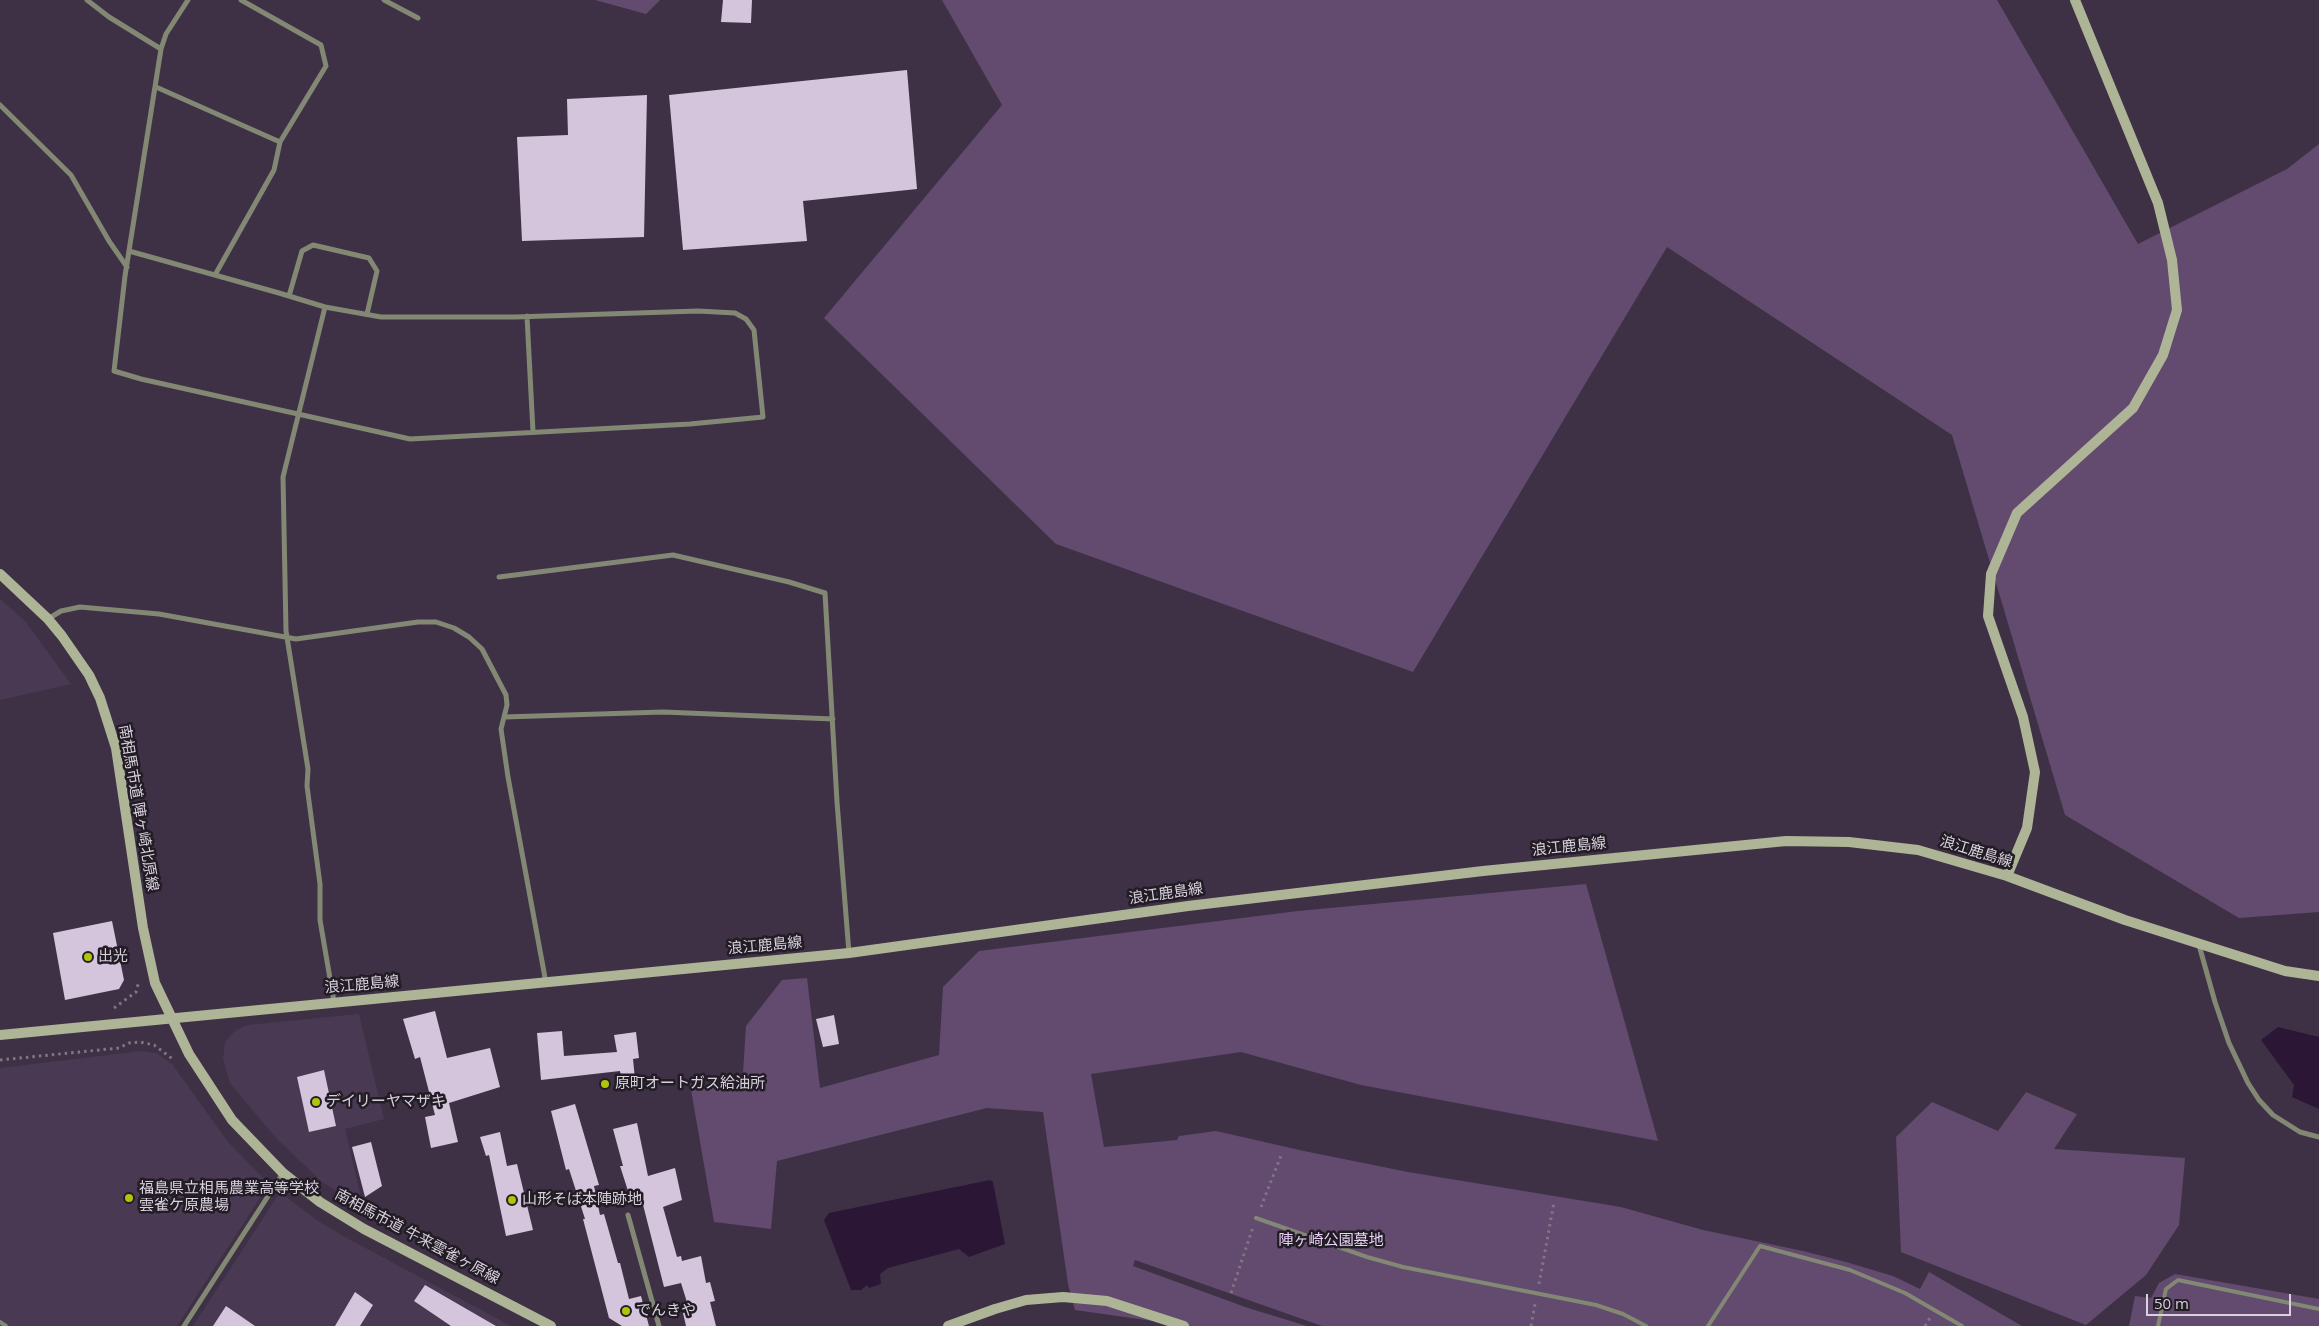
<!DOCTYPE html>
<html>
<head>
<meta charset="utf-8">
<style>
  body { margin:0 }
  #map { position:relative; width:2319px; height:1326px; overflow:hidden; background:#3e3145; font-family:"Open Sans",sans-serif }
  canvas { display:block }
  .scale { position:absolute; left:2146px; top:1294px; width:145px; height:22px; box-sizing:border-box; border:2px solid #d9d1de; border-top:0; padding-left:6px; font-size:15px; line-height:18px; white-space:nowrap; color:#d9d1de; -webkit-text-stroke:4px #221c25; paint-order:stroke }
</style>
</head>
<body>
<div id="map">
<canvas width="2319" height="1326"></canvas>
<div class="scale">50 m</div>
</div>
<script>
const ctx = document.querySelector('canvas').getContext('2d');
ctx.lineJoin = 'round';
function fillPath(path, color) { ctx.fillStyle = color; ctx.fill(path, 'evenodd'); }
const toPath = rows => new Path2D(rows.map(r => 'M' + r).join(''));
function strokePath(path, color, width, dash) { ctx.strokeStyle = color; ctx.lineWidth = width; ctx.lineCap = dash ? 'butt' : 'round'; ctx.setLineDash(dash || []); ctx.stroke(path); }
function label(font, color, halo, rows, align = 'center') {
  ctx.font = font + ' "Open Sans","Noto Sans JP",sans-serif'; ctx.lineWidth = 5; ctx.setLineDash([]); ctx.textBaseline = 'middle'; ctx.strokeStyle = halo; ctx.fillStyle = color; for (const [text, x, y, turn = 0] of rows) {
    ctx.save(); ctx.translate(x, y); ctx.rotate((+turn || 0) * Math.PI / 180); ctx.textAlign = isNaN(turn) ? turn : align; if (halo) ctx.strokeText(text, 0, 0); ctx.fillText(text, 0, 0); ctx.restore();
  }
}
fillPath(toPath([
  [0,599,25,621,71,684,0,700],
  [359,1014,384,1119,345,1129,363,1206,322,1182,276,1138,230,1083,223,1059,225,1042,235,1031,247,1025],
  [142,1051,157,1053,172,1064,228,1142,269,1184,177,1326,0,1326,0,1068],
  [280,1192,315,1219,345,1237,511,1326,193,1326]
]), '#4a3953');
fillPath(toPath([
  [595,0,660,0,646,14],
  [942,0,1997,0,2138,244,2287,169,2319,144,2319,912,2239,918,2065,815,1952,435,1667,247,1413,672,1056,544,824,318,1002,105],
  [1586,884,1658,1141,1361,1085,1241,1052,1091,1074,1104,1147,1177,1140,1179,1136,1216,1131,1304,1151,1408,1172,1621,1207,1703,1230,1803,1251,1846,1262,1893,1276,1920,1289,1929,1272,2022,1326,1322,1326,1135,1260,1133,1266,1248,1308,1307,1326,1188,1326,1075,1310,1068,1284,1043,1112,987,1108,777,1161,771,1229,714,1222,690,1084,742,1089,746,1026,782,980,807,978,820,1088,939,1055,943,987,979,951,1298,911],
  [2026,1092,2077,1114,2054,1149,2185,1158,2179,1225,2146,1275,2086,1325,1901,1252,1896,1137,1932,1102,1998,1131],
  [2175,1274,2319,1299,2319,1326,2129,1326,2135,1296,2151,1298,2159,1283]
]), '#624b6e');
fillPath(toPath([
  [2278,1027,2319,1037,2319,1109,2292,1097,2294,1085,2261,1040],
  [990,1180,993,1182,1005,1244,969,1257,959,1249,888,1268,880,1274,881,1284,869,1288,867,1285,861,1290,851,1290,824,1220,829,1213]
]), '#2c1636');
fillPath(toPath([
  [723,0,752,0,751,23,721,22],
  [907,70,917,189,803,201,807,241,683,250,669,95],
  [647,95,644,237,522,241,517,137,568,135,567,99],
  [112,921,124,980,119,989,65,1000,53,933],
  [435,1011,447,1058,490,1048,500,1087,449,1103,458,1142,431,1148,425,1117,435,1115,420,1057,415,1059,403,1019],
  [834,1015,839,1044,823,1047,816,1019],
  [562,1031,564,1056,617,1052,614,1035,636,1032,639,1058,633,1059,636,1089,624,1090,620,1071,541,1080,537,1033],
  [324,1070,336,1126,309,1132,297,1077],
  [575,1104,599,1185,594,1186,600,1215,604,1214,618,1263,620,1263,629,1299,641,1296,649,1326,622,1326,609,1318,583,1219,585,1219,569,1169,566,1170,551,1111],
  [637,1123,648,1176,675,1168,682,1200,663,1207,677,1257,681,1256,682,1261,701,1256,706,1283,710,1282,715,1301,710,1302,716,1326,686,1326,683,1313,690,1312,681,1283,664,1287,640,1193,630,1197,620,1166,623,1166,613,1129],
  [500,1132,507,1166,517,1164,533,1230,506,1236,489,1155,486,1156,480,1137],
  [371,1142,382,1186,365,1197,352,1147],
  [425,1285,496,1326,451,1326,414,1301],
  [355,1292,373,1305,360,1326,335,1326],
  [226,1306,255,1326,213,1326]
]), '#d4c4dc');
strokePath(toPath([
  [114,1008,136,992,139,981],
  [0,1060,119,1048,129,1043,140,1042,154,1045,174,1060],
  [1261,1207,1282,1153],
  [1539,1284,1554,1202],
  [1231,1293,1253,1227],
  [1531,1326,1535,1304],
  [1925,1326,1930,1318]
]), '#807586', 3, [2.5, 4]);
strokePath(toPath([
  [1256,1218,1367,1257,1403,1267,1596,1305,1623,1314,1646,1326],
  [0,1322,6,1326],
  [1708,1326,1760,1246,1850,1270,1905,1293,1962,1326],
  [2158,1326,2166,1289,2178,1280,2319,1309]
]), '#838874', 4);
strokePath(toPath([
  [87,0,109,17,161,49,125,276,114,371,141,379,410,439,690,424,763,417,754,330,746,319,735,313,698,311,515,317,381,317,325,307,279,293,129,251],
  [384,0,418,18],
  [161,49,166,34,188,0],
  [156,87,280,142],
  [0,105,71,175,109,241,127,267],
  [215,275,274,170,280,142,326,66,321,45,241,0],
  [289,296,302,251,313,245,369,258,377,271,367,314],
  [325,307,283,477,286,631,308,769,307,786,320,884,320,920,334,1002],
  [527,316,533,432],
  [499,577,673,555,789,582,825,593,837,802,849,953],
  [48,619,61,611,80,607,159,614,296,639,418,622,436,622,454,628,469,637,482,649,506,695,507,705,501,729,508,777,546,983],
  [504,717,663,712,833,719],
  [2199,945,2215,1002,2229,1043,2248,1083,2259,1100,2273,1115,2300,1132,2319,1137],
  [628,1215,659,1326],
  [184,1326,283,1173]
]), '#838874', 5);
strokePath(toPath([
  [0,574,48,619,62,636,89,675,100,698,116,748,143,928,155,983,189,1054,232,1120,283,1173,320,1202,364,1229,551,1326],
  [2007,876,2027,828,2035,772,2023,717,1988,616,1991,574,2017,513,2133,408,2163,355,2177,310,2172,260,2158,203,2075,0],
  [0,1035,849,953,1188,906,1483,871,1786,841,1849,842,1918,850,2007,876,2125,920,2285,971,2319,976],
  [948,1326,995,1309,1026,1300,1063,1297,1107,1301,1184,1326]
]), '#aeb596', 10);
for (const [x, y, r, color] of [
  [88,957,5,"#afc507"],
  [605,1084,5,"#afc507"],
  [316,1102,5,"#afc507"],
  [129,1198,5,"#afc507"],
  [512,1200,5,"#afc507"],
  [626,1311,5,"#afc507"]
]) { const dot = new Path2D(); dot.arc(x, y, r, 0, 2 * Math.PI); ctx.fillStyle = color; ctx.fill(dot); strokePath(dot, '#221c25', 2); }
label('15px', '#d9d1de', '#221c25', [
  ["南相馬市道 陣ヶ崎北原線",138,808,80],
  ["浪江鹿島線",1569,847,-6],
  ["浪江鹿島線",1976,852,17],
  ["浪江鹿島線",1166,894,-8],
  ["浪江鹿島線",765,946,-5],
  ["浪江鹿島線",362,985,-5],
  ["南相馬市道 牛来雲雀ヶ原線",417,1237,28]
]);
label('15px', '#d9d1de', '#221c25', [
  ["出光",98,957],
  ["原町オートガス給油所",615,1084],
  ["デイリーヤマザキ",326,1102],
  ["福島県立相馬農業高等学校",139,1189],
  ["雲雀ケ原農場",139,1206],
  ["山形そば本陣跡地",522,1200],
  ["でんきや",636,1311]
], 'left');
label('15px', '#ead1f7', '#221c25', [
  ["陣ヶ崎公園墓地",1331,1241]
]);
</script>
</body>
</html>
